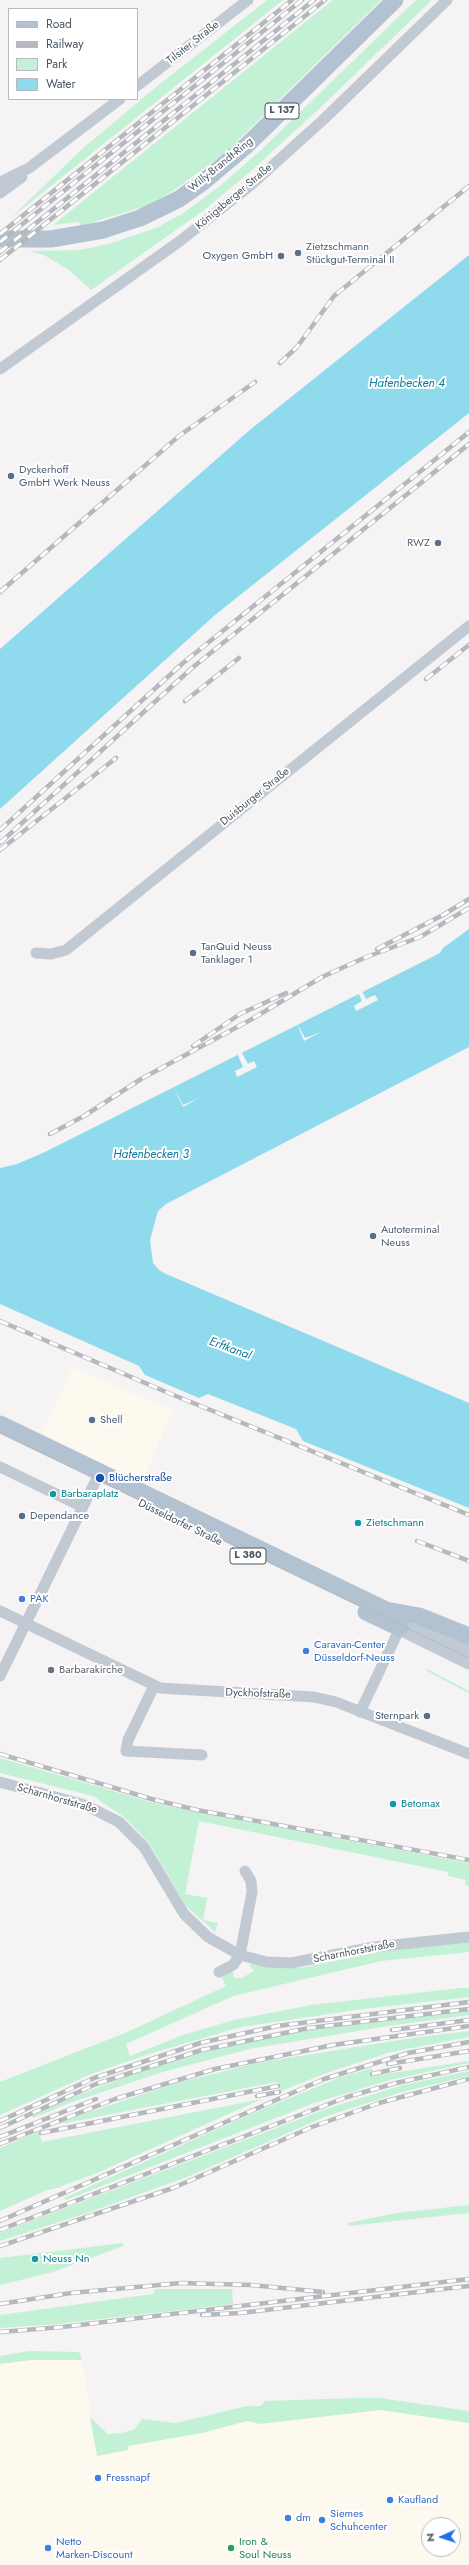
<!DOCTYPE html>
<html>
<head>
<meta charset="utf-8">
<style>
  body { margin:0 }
  #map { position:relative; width:469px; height:2565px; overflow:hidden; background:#f5f3f3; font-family:Jost,sans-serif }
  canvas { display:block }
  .legend { position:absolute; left:8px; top:8px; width:130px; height:92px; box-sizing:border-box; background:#fff; border:1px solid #b7bbc0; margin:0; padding:5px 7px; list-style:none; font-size:12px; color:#4a5661 }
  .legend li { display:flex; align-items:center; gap:8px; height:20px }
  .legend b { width:20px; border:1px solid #b7bbc0 }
  .north { position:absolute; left:421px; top:2517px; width:40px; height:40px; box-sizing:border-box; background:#fff; border:1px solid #b7bbc0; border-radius:50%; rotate:267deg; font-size:11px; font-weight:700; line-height:16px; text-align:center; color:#4a5661 }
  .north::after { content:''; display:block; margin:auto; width:14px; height:18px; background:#1a73e8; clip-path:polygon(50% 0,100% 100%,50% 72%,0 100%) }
</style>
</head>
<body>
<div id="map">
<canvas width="469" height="2565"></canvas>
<ul class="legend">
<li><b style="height:5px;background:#b3c2d1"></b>Road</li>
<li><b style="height:5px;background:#b5b8bd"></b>Railway</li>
<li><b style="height:11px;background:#c3f1d5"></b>Park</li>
<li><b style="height:11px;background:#90daee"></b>Water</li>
</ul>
<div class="north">N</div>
</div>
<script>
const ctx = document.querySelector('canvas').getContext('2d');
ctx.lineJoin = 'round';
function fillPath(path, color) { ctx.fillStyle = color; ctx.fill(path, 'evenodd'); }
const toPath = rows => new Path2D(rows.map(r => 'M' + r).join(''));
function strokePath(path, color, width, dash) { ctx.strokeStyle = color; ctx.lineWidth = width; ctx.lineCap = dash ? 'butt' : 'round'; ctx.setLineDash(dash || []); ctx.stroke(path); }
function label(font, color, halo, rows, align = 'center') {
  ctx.font = font + ' Jost,sans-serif'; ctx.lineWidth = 4; ctx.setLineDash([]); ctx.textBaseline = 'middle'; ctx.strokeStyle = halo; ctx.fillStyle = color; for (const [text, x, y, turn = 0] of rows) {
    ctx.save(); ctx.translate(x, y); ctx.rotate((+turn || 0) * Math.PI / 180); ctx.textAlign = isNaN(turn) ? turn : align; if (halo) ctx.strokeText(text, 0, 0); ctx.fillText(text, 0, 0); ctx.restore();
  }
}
fillPath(toPath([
  [73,1368,173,1410,142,1482,42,1433],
  [31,2360,82,2360,97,2456,128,2449,127,2446,202,2433,247,2421,260,2424,380,2410,469,2423,469,2565,0,2565,0,2364],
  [429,2525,453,2525,453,2549,429,2549]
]), '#fdf9ef');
fillPath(toPath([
  [267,0,283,0,11,218,82,149,155,88],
  [333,0,381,0,226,152,173,191,146,206,80,226,79,222,53,225],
  [416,0,432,0,319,109,251,171,203,211,91,290,69,270,44,255,30,251,80,250,112,243,158,227,182,214,220,186,260,151],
  [427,1669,469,1691,469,1693,438,1677,426,1670],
  [0,1758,154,1803,196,1812,469,1863,469,1886,465,1885,466,1880,448,1876,448,1872,199,1821,185,1894,207,1898,203,1920,218,1923,215,1932,186,1906,149,1843,124,1817,93,1796,0,1773],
  [469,1942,469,1952,381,1961,233,1996,126,2044,130,2056,186,2034,234,2020,311,2005,461,1988,469,1988,469,1997,363,2009,241,2027,149,2054,91,2074,0,2115,0,2082,125,2033,226,1986,221,1976,231,1971,233,1971,234,1978,242,1978,254,1971,249,1965,252,1964,280,1968,300,1968,395,1949],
  [469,2011,469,2015,388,2026,254,2048,166,2071,72,2102,33,2118,32,2116,56,2104,127,2076,217,2048,257,2039,335,2026],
  [469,2031,469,2037,391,2052,329,2072,279,2092,277,2082,60,2124,59,2122,180,2082,257,2063,412,2038],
  [469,2061,469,2063,390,2080,314,2103,66,2200,64,2198,258,2111,341,2077,372,2068,373,2076],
  [469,2071,469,2076,402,2092,327,2116,187,2177,87,2213,0,2241,0,2233,329,2108,403,2085],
  [262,2099,97,2173,57,2188,47,2190,0,2211,0,2148,18,2140,39,2132,42,2142],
  [469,2205,469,2213,348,2226,348,2223,397,2213],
  [123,2243,123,2246,53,2272,0,2285,0,2258],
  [155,2289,232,2289,233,2304,57,2324,0,2328,0,2315,153,2294],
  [29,2351,79,2352,82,2360,31,2360,0,2364,0,2356],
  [355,2398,380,2398,469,2411,469,2423,380,2410,260,2424,247,2421,202,2433,128,2446,128,2450,97,2456,90,2417,108,2434,121,2433,134,2430,142,2419,176,2423,247,2406,261,2406,265,2401]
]), '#c3f1d5');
fillPath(toPath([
  [469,255,469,413,215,615,0,809,0,649,251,429],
  [469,929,469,1047,166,1204,158,1211,150,1240,153,1263,159,1270,166,1274,469,1403,469,1508,303,1441,296,1429,208,1394,199,1398,145,1375,139,1366,0,1304,0,1168,17,1164,45,1152,440,953,443,948]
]), '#90daee');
fillPath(toPath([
  [362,991,366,999,375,995,378,1000,356,1011,354,1006,362,1001,358,992],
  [297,1023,305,1038,321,1032,304,1041],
  [241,1051,248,1064,254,1061,257,1067,237,1077,235,1071,243,1067,237,1053],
  [173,1085,183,1105,199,1098,183,1107]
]), '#f5f3f3');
strokePath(toPath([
  [137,86,248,0],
  [0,182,29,168,120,99],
  [0,193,22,177],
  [0,369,180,241,251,185,324,119,447,0],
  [36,953,51,954,66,950,469,626],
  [0,1467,83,1507],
  [0,1611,160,1688,314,1697,336,1702,469,1754],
  [0,1676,100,1472],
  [154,1686,128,1740,126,1751,202,1755],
  [360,1712,400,1628],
  [0,1782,85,1805,119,1822,144,1847,184,1914,208,1937,240,1955,267,1962,291,1963,374,1947,469,1937],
  [219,1972,233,1965,240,1955,252,1892,251,1881,245,1871]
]), '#c1cad2', 11);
strokePath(toPath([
  [398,1616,469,1650],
  [400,1628,469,1662]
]), '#c1cbd6', 15);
strokePath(toPath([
  [0,239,51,239,103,230,140,218,179,199,203,182,246,146,395,0],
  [0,1424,386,1610,419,1616,469,1636],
  [366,1612,400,1628]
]), '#b3c2d1', 17);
strokePath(toPath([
  [0,1433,469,1658]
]), '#b5b8bd', 1);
const rail = toPath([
  [0,234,292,0],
  [0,242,302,0],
  [0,252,314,0],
  [0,260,325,0],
  [280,363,297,347,334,296,469,186],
  [0,592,179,436,255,382],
  [426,679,469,645],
  [185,701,239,658],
  [0,830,183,663,469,432],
  [0,843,192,668,469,444],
  [0,850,116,758],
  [377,949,443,915,469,899],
  [193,1046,240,1014,286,993],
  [50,1134,84,1116,141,1079,252,1019,322,977,364,958,420,937,469,908],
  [0,1321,171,1394,469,1515],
  [417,1541,469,1561],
  [0,1754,155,1800,197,1810,469,1860],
  [392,2030,469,2020],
  [388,2064,469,2051],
  [372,2074,400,2068],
  [257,2096,279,2092],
  [0,2121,94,2078,200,2043,277,2026,469,2002],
  [0,2128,96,2084,202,2050,309,2028,469,2009],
  [41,2133,278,2086],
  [0,2137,96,2099],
  [0,2144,115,2099,215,2069,333,2045,469,2026],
  [0,2221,324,2079,408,2053,469,2042],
  [0,2230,347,2097,396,2083,469,2067],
  [0,2246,173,2188,312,2127,379,2103,469,2079],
  [0,2304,71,2293,181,2283,251,2285,323,2292],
  [202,2315,240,2313,469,2286],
  [0,2332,62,2327,469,2279]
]);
strokePath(rail, '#b5b8bd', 4.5);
strokePath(rail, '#fff', 3, [9]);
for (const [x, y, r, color] of [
  [298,253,4,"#5c6f8a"],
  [281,256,4,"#5c6f8a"],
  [11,476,4,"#5c6f8a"],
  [438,543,4,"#5c6f8a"],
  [193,953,4,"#5c6f8a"],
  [373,1236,4,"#5c6f8a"],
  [92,1420,4,"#5c6f8a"],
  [100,1478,5,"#1a4fb4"],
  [53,1494,4,"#0f9aa8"],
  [22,1516,4,"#5c6f8a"],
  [358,1523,4,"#0f9aa8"],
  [22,1599,4,"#3f7fe0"],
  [306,1651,4,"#3f7fe0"],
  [51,1670,4,"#6b7280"],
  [427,1716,4,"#5c6f8a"],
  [393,1804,4,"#0f9aa8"],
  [35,2259,4,"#0f9aa8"],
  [98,2478,4,"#3f7fe0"],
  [390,2500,4,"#3f7fe0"],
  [288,2518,4,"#3f7fe0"],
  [322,2520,4,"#3f7fe0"],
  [48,2548,4,"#3f7fe0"],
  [231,2548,4,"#2e9e5b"]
]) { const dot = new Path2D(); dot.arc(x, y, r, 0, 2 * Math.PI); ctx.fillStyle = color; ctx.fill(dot); strokePath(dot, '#fff', 1.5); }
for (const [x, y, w] of [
  [282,111,34],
  [248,1556,36]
]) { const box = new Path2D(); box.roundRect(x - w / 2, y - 8, w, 16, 3); ctx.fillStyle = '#fff'; ctx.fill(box); strokePath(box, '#4a5661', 1); }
label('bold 10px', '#4a5661', null, [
  ["L 137",282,111],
  ["L 380",248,1556]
]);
label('11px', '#4a5661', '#fff', [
  ["Tilsiter Straße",193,43,-38],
  ["Willy-Brandt-Ring",221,165,-39],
  ["Königsberger Straße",234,197,-40],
  ["Duisburger Straße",255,797,-39],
  ["Düsseldorfer Straße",180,1523,26],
  ["Dyckhofstraße",258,1694,2],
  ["Scharnhorststraße",57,1799,16],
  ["Scharnhorststraße",354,1952,-11]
]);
label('11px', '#4e5e75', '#fff', [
  ["Zietzschmann",306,247],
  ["Stückgut-Terminal II",306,260],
  ["Oxygen GmbH",273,256,"right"],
  ["Dyckerhoff",19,470],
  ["GmbH Werk Neuss",19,483],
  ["RWZ",430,543,"right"],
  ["TanQuid Neuss",201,947],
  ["Tanklager 1",201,960],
  ["Autoterminal",381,1230],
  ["Neuss",381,1243],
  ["Shell",100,1420],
  ["Dependance",30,1516],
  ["Sternpark",419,1716,"right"]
], 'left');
label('11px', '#164399', '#fff', [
  ["Blücherstraße",109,1478]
], 'left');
label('11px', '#0d838f', '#fff', [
  ["Barbaraplatz",61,1494],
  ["Zietschmann",366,1523],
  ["Betomax",401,1804],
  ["Neuss Nn",43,2259]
], 'left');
label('11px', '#366cbe', '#fff', [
  ["PAK",30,1599],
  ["Caravan-Center",314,1645],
  ["Düsseldorf-Neuss",314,1658],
  ["Fressnapf",106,2478],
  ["Kaufland",398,2500],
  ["Siemes",330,2514],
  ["Schuhcenter",330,2527],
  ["dm",296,2518],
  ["Netto",56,2542],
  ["Marken-Discount",56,2555]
], 'left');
label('11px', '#5b616d', '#fff', [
  ["Barbarakirche",59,1670]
], 'left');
label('11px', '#27864d', '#fff', [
  ["Iron &",239,2542],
  ["Soul Neuss",239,2555]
], 'left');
label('italic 12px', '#0c7c9b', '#fff', [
  ["Hafenbecken 4",407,384],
  ["Hafenbecken 3",151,1155],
  ["Erftkanal",230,1349,20]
]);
</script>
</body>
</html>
